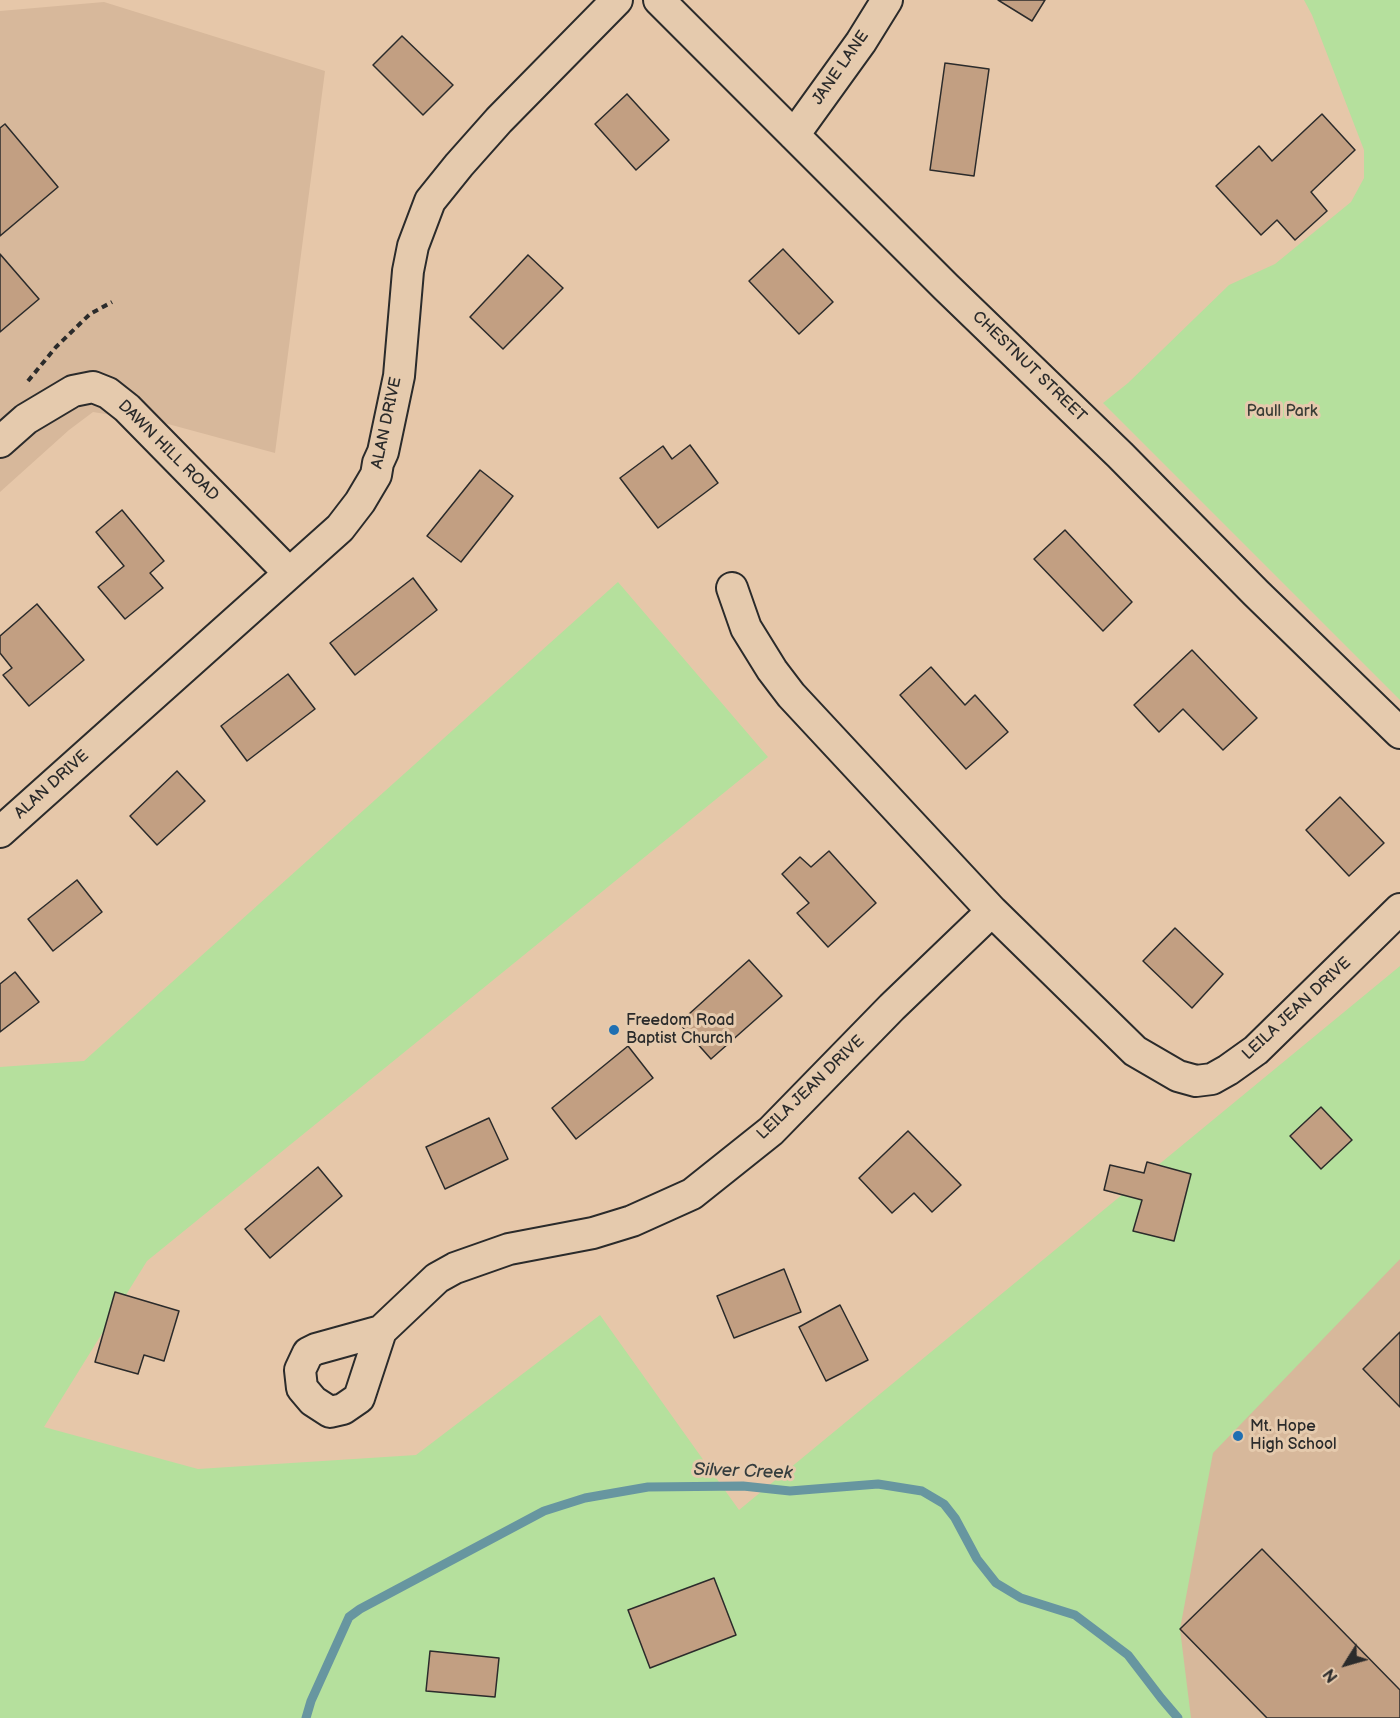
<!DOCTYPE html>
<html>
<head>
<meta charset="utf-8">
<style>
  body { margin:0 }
  #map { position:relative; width:1400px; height:1718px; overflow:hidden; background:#e6c7a9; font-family:"Balsamiq Sans",sans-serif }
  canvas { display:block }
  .north { position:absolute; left:1316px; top:1634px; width:60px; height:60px; -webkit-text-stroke:4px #e5caad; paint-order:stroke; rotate:233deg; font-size:16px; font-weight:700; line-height:24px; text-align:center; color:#2b2b2b }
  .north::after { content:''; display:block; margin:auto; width:21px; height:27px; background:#2b2b2b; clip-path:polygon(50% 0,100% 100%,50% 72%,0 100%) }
</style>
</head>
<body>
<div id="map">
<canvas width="1400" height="1718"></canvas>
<div class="north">N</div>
</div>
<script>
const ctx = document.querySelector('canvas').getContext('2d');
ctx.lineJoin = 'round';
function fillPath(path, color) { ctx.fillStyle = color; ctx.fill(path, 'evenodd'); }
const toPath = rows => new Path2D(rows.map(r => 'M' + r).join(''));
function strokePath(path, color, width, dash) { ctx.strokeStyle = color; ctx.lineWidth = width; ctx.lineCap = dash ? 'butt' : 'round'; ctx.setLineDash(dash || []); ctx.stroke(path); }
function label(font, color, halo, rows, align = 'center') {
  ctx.font = font + ' "Balsamiq Sans",sans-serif'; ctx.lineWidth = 6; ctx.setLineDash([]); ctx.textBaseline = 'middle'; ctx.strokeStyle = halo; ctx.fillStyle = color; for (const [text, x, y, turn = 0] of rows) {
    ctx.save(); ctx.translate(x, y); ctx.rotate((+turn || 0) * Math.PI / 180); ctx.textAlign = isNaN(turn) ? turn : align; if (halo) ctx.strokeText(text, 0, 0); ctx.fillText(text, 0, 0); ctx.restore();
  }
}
fillPath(toPath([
  [104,2,325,71,275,453,168,424,93,412,69,430,0,492,0,11],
  [1400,1153,1400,1718,753,1718]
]), '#d7b89b');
fillPath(toPath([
  [1304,0,1400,0,1400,700,1103,403,1128,383,1229,285,1275,264,1351,202,1364,178,1364,150,1312,15],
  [618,582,768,757,147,1261,44,1427,198,1469,416,1455,600,1315,739,1510,1400,966,1400,1259,1213,1453,1180,1629,1191,1718,0,1718,0,1067,84,1061]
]), '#b5e09d');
strokePath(toPath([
  [306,1718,311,1701,349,1617,360,1609,544,1511,585,1498,648,1487,743,1486,790,1491,878,1484,922,1491,944,1504,955,1518,977,1559,996,1583,1021,1598,1075,1615,1128,1655,1161,1698,1178,1718]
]), '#6796a0', 9);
const building = toPath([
  [998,0,1045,0,1032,21,998,0],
  [402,36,453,85,423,115,373,65,402,36],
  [945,63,989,69,974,176,930,170,945,63],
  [627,94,669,140,636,170,595,124,627,94],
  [1322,114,1355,150,1311,192,1327,211,1295,240,1277,220,1261,235,1216,186,1259,146,1272,161,1322,114],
  [5,124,58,187,0,236,0,128,5,124],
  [783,249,833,302,799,334,749,281,783,249],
  [0,254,39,299,0,332,0,254],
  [528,255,563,288,503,349,470,317,528,255],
  [690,445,718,483,658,528,620,478,663,446,672,459,690,445],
  [480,470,513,496,461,562,427,536,480,470],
  [122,510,164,561,150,573,163,588,125,619,98,587,124,566,96,532,122,510],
  [1065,530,1132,602,1103,631,1034,559,1065,530],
  [413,578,437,610,355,675,330,643,413,578],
  [37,604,84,660,29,706,3,675,12,668,0,653,0,636,37,604],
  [1192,650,1257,718,1223,750,1183,709,1159,732,1134,705,1192,650],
  [931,667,965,705,975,695,1008,732,966,769,900,695,931,667],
  [288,674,315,709,247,761,221,726,288,674],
  [177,771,205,801,157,845,130,816,177,771],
  [1340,797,1384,843,1349,876,1306,830,1340,797],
  [829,851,876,903,828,947,797,913,809,903,782,874,800,857,811,867,829,851],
  [77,880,102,912,53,951,28,919,77,880],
  [1175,928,1223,974,1192,1008,1143,961,1175,928],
  [749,960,782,996,711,1059,679,1023,749,960],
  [15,972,39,1002,0,1032,0,984,15,972],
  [628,1046,653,1078,576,1139,552,1108,628,1046],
  [1321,1107,1352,1140,1321,1169,1290,1136,1321,1107],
  [489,1118,508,1159,445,1189,426,1147,489,1118],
  [908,1131,961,1185,932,1212,914,1193,892,1213,859,1178,908,1131],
  [1147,1162,1191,1174,1174,1241,1133,1231,1142,1200,1104,1190,1110,1165,1144,1173,1147,1162],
  [318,1167,342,1196,270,1258,245,1229,318,1167],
  [784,1269,801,1312,734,1338,717,1296,784,1269],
  [115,1292,179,1311,164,1361,144,1355,138,1374,95,1362,115,1292],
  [840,1305,868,1360,826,1381,799,1327,840,1305],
  [1400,1332,1400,1407,1363,1369,1400,1332],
  [1262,1549,1400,1690,1400,1718,1267,1718,1180,1629,1262,1549],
  [714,1578,736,1635,650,1668,628,1610,714,1578],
  [430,1651,499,1658,495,1697,426,1691,430,1651]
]);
fillPath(building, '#c29f82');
strokePath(building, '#2b2b2b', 1.5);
const minor = toPath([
  [659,0,946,287,1120,455,1256,593,1400,733],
  [794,135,861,42,887,0],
  [0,442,26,419,73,391,93,387,108,393,127,408,289,573],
  [732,588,746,628,772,670,791,695,992,911,1135,1051,1178,1076,1196,1081,1212,1079,1228,1070,1256,1050,1400,909],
  [0,832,340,528,360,502,376,475,378,463,383,452,399,376,408,271,413,246,430,201,459,165,499,120,617,0],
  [381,1331,437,1278,455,1268,509,1249,593,1233,632,1221,692,1194,771,1131,892,1007,992,911],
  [381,1331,359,1398,343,1409,330,1412,313,1401,302,1388,300,1370,308,1353,316,1349,381,1331]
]);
strokePath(minor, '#2b2b2b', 34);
strokePath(toPath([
  [28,381,56,347,90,314,112,302]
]), '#2b2b2b', 4, [6, 4.5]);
strokePath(minor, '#e5caad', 30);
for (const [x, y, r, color] of [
  [614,1030,6,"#1f6fb2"],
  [1238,1436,6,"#1f6fb2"]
]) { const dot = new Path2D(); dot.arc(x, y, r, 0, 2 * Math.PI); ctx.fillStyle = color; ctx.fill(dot); strokePath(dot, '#e5caad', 2); }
label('16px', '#2b2b2b', '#e5caad', [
  ["JANE LANE",841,68,-55],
  ["CHESTNUT STREET",1029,367,44],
  ["ALAN DRIVE",387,423,-78],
  ["DAWN HILL ROAD",168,451,45],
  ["ALAN DRIVE",52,785,-42],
  ["LEILA JEAN DRIVE",1297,1009,-43],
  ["LEILA JEAN DRIVE",811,1088,-44]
]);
label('16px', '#393d36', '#e5caad', [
  ["Paull Park",1282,412]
]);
label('16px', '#2b2b2b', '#e5caad', [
  ["Freedom Road",626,1021],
  ["Baptist Church",626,1039],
  ["Mt. Hope",1250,1427],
  ["High School",1250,1445]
], 'left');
label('italic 18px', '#353d3e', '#e5caad', [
  ["Silver Creek",743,1472,2]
]);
</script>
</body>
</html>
